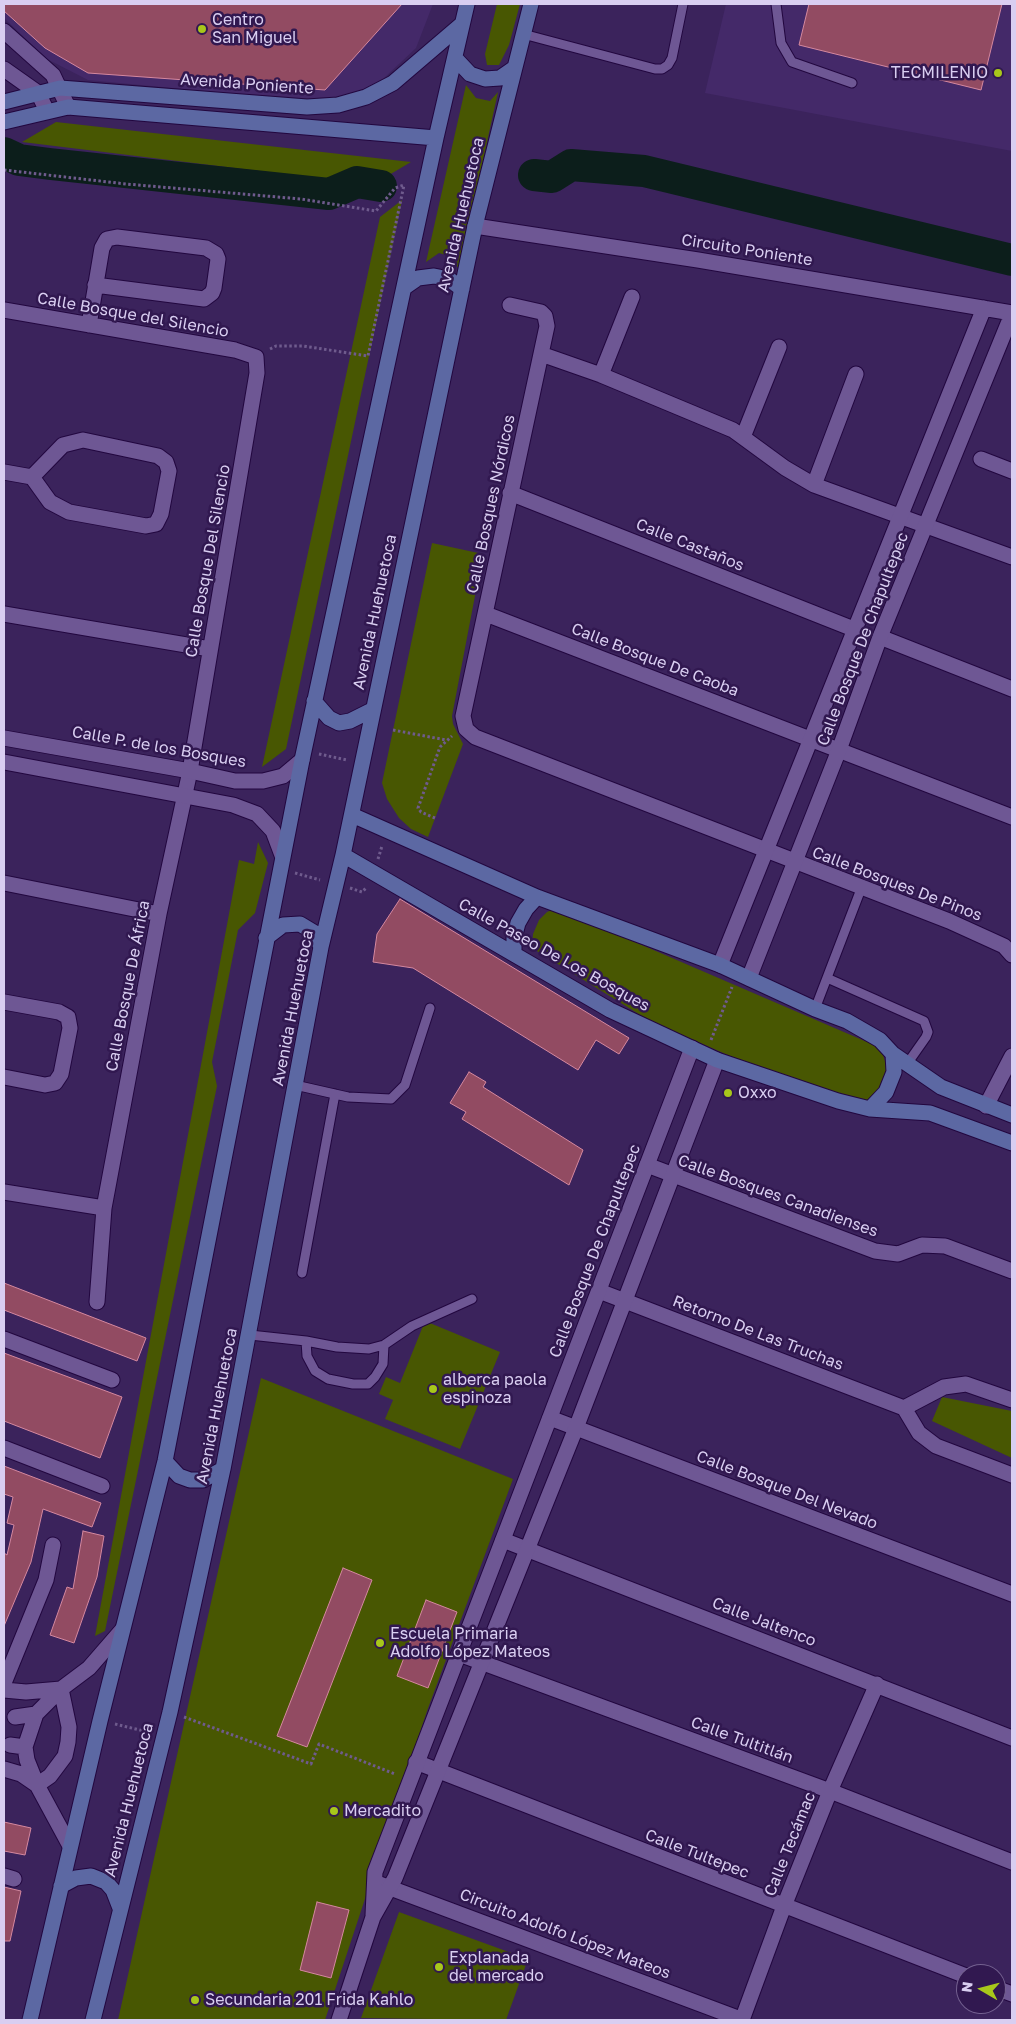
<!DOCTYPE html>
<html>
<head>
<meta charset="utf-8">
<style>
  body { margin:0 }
  #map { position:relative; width:1016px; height:2024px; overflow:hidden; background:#3b235c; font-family:"Golos Text",sans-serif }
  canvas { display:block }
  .frame { position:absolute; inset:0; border:5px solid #d9cef1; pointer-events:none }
  .north { position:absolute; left:956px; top:1964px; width:50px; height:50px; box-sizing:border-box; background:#311850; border:1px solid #746190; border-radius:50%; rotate:278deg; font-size:14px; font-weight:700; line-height:20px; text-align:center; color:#d9cef1 }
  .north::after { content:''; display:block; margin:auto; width:18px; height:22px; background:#a8c71b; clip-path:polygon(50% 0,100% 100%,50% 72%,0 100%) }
</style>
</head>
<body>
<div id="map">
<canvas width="1016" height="2024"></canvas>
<div class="frame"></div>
<div class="north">N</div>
</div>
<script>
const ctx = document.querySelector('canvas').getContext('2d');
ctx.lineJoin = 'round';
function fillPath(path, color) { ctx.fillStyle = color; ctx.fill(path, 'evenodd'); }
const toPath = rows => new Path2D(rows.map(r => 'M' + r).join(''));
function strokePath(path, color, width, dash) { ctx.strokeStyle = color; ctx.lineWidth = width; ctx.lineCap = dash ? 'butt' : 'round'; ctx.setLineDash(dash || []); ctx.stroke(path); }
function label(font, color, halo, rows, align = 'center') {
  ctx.font = font + ' "Golos Text",sans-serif'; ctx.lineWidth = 5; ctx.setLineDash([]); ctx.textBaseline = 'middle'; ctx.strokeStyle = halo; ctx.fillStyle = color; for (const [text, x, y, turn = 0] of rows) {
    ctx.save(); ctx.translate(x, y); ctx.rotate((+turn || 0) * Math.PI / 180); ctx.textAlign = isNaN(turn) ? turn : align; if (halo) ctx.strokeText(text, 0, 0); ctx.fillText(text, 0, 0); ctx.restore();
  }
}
fillPath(toPath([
  [4,4,433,4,416,48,383,79,357,93,319,102,88,80,47,59,4,18],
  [726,4,1012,4,1012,151,705,93]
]), '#442969');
fillPath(toPath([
  [497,4,520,4,509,45,499,65,487,65,485,54],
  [466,85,476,98,490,101,498,92,459,269,449,256,439,253,426,262],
  [56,122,411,162,389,175,354,173,325,179,22,142],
  [402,200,286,749,262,767,380,217],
  [432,543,483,554,452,716,453,724,463,744,428,837,411,829,399,818,387,799,382,783],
  [258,842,268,863,255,913,238,930,212,1062,217,1086,105,1631,95,1636,239,860,254,864],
  [556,908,881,1048,887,1068,885,1089,875,1103,849,1108,650,1021,532,948,533,934,539,920,547,912],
  [425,1321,500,1352,460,1449,385,1419,393,1400,379,1394,386,1377,400,1383],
  [261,1378,513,1479,427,1711,325,2020,118,2020],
  [942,1397,1012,1411,1012,1458,932,1421],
  [399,1912,528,1959,506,2020,361,2018]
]), '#485702');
strokePath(toPath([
  [4,153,19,160,50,164,329,194,357,182,381,186],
  [534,175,552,177,571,165,644,171,1012,260]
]), '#0c1e1b', 32);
const building = toPath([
  [4,4,402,4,325,90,88,73,45,48,4,11,4,4],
  [809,4,1002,4,981,90,799,45,809,4],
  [400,899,629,1038,619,1054,596,1040,578,1070,413,968,373,962,377,934,400,899],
  [469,1072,486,1082,483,1087,583,1150,569,1185,462,1119,466,1112,450,1103,469,1072],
  [4,1283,146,1338,137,1361,4,1310,4,1283],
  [4,1353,122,1397,100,1458,4,1421,4,1353],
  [4,1466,101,1503,92,1527,43,1509,31,1562,4,1626,4,1553,7,1555,14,1525,7,1523,13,1497,4,1494,4,1466],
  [83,1531,104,1536,97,1577,74,1643,50,1635,67,1587,73,1589,83,1531],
  [343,1568,372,1580,307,1747,277,1736,343,1568],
  [426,1600,457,1612,428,1688,397,1676,426,1600],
  [4,1822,31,1828,25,1855,4,1851,4,1822],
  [4,1887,21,1891,10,1941,4,1941,4,1887],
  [317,1902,349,1910,331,1978,300,1970,317,1902]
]);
fillPath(building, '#924b62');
strokePath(building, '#d5889f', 1);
const service = toPath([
  [776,4,781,43,792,62,852,83],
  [523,34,655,69,662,69,668,65,672,58,683,4],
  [827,978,924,1021,928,1032,926,1037,907,1064],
  [815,1009,861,889],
  [295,1085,348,1097,391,1099,405,1085,430,1008],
  [302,1273,335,1094],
  [250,1335,306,1341,337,1347,369,1349,384,1345,412,1326,472,1299],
  [306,1341,307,1356,315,1371,328,1379,353,1384,368,1384,375,1377,383,1364,384,1345]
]);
const minor = toPath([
  [4,31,53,75,68,107],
  [4,69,38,93,47,111],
  [510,305,541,312,545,316,547,326,463,716,466,729,475,737,949,921,1004,946,1012,955],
  [4,310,235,350,256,357,257,373,190,771,159,914,104,1208,97,1302],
  [89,325,102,248,107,239,117,237,206,248,216,254,218,259,214,288,212,293,204,299,95,285],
  [541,354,601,375,733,430,785,468,814,485,1012,557],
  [601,375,632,297],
  [743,437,779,347],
  [981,459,1012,471],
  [4,472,32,477,50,502,69,512,146,526,156,524,161,514,169,471,166,462,158,456,83,440,63,445,32,477],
  [814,485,856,374],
  [510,493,856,630],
  [4,614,210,649],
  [486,614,1012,817],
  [880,637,1012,689],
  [4,883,159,914],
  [4,1002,59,1012,68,1017,70,1028,61,1074,55,1083,45,1085,4,1077],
  [986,1106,1012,1056],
  [647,1165,875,1251,898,1254,922,1245,945,1246,1012,1271],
  [4,1192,104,1208],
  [599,1291,904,1408,919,1433,936,1446,1012,1475],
  [4,1339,112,1380],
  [904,1408,944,1387,966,1384,1012,1400],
  [550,1418,1012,1594],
  [4,1448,102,1486],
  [503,1540,1012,1738],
  [459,1654,830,1791,1012,1862],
  [4,1683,46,1580,53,1545],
  [4,1690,26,1692,61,1689,89,1668,122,1630],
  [15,1717,36,1714,61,1689],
  [10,1745,25,1747,27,1760,37,1785,50,1776,65,1756,68,1742,69,1727,61,1689],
  [25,1747,36,1714],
  [416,1762,966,1976],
  [4,1769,21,1774,37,1785,70,1846],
  [4,1876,14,1879],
  [377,1883,743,2020],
  [996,1988,1012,1994],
  [742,2020,784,1906,830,1791,877,1684]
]);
const tertiary = toPath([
  [475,226,698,260,1012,313],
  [4,738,190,771,235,781,263,781,283,776,302,760],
  [4,762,233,805,257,814,273,831,282,855],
  [720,965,984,308],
  [749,978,839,750,880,637,1012,314],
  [373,1915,375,1872,692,1048],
  [339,2020,373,1917,395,1878,576,1428,717,1060]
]);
const secondary = toPath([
  [455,58,470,74,485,79,500,78,513,69],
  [4,102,60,88,307,107,338,105,366,97,393,83,462,24],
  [4,122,68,107,436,138],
  [405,287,418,278,434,276,449,279,462,289],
  [314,701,329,718,339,723,350,721,372,710],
  [352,815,537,897,720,965,815,1009,847,1021,880,1040,893,1054,941,1087,1012,1115],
  [343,855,610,1010,717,1060,838,1101,870,1109,930,1113,1012,1143],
  [266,938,283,925,300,924,315,933,321,947],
  [514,954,514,938,518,923,526,909,537,897],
  [870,1109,886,1092,894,1072,893,1054],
  [165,1461,179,1476,190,1480,203,1480,223,1469],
  [61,1886,76,1878,91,1876,106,1882,113,1890,120,1908],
  [30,2020,100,1721,165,1461,302,760,436,138,467,4],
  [93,2020,170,1712,223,1469,321,947,343,855,475,226,531,4]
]);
strokePath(service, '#22073f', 11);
strokePath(minor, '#22073f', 17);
strokePath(tertiary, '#22073f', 17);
strokePath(secondary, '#22073f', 17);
strokePath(toPath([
  [4,170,126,184,301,199,376,211,395,188,404,185],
  [270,349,276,346,303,346,368,356,404,185],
  [393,730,446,740],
  [319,754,347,760],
  [435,818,421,812,418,808,440,747,452,736],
  [378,859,382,846],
  [295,873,320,880],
  [350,888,362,892,367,887],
  [711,1040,732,987],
  [184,1717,311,1764,319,1744,395,1774],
  [115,1724,148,1732]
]), '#6f5b8d', 3, [2.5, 2.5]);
strokePath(service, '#6e5794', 9);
strokePath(minor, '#6e5794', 15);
strokePath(tertiary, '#6e5794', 15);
strokePath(secondary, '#5c68a3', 15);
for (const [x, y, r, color] of [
  [202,29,5,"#a8c71b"],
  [998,73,5,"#a8c71b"],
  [728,1093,5,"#a8c71b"],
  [433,1389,5,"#a8c71b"],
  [380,1643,5,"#a8c71b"],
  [334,1811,5,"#a8c71b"],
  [439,1967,5,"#a8c71b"],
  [195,2000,5,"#a8c71b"]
]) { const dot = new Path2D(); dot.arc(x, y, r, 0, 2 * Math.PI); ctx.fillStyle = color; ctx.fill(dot); strokePath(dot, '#311850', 2); }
label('16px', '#d9cef1', '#311850', [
  ["Centro",212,20],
  ["San Miguel",212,38],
  ["TECMILENIO",988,73,"right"],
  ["Oxxo",738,1093],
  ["alberca paola",443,1380],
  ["espinoza",443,1398],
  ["Escuela Primaria",390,1634],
  ["Adolfo López Mateos",390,1652],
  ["Mercadito",344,1811],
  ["Explanada",449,1958],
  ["del mercado",449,1976],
  ["Secundaria 201 Frida Kahlo",205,2000]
], 'left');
label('16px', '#d9cef1', '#311850', [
  ["Avenida Poniente",247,84,4],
  ["Avenida Huehuetoca",461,215,-77],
  ["Circuito Poniente",747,250,9],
  ["Calle Bosque del Silencio",133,315,10],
  ["Calle Bosques Nórdicos",491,504,-78],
  ["Calle Castaños",690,545,22],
  ["Calle Bosque Del Silencio",208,561,-80],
  ["Avenida Huehuetoca",375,612,-78],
  ["Calle Bosque De Chapultepec",863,639,-69],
  ["Calle Bosque De Caoba",655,660,21],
  ["Calle P. de los Bosques",159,747,10],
  ["Calle Bosques De Pinos",897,884,21],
  ["Calle Paseo De Los Bosques",554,955,29],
  ["Calle Bosque De África",128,986,-79],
  ["Avenida Huehuetoca",293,1008,-79],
  ["Calle Bosques Canadienses",778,1196,20],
  ["Calle Bosque De Chapultepec",595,1251,-69],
  ["Retorno De Las Truchas",758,1333,21],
  ["Avenida Huehuetoca",217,1406,-79],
  ["Calle Bosque Del Nevado",787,1490,21],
  ["Calle Jaltenco",764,1622,21],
  ["Calle Tultitlán",742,1740,20],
  ["Avenida Huehuetoca",129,1800,-76],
  ["Calle Tecámac",790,1844,-68],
  ["Calle Tultepec",697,1854,21],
  ["Circuito Adolfo López Mateos",565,1934,21]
]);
</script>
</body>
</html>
